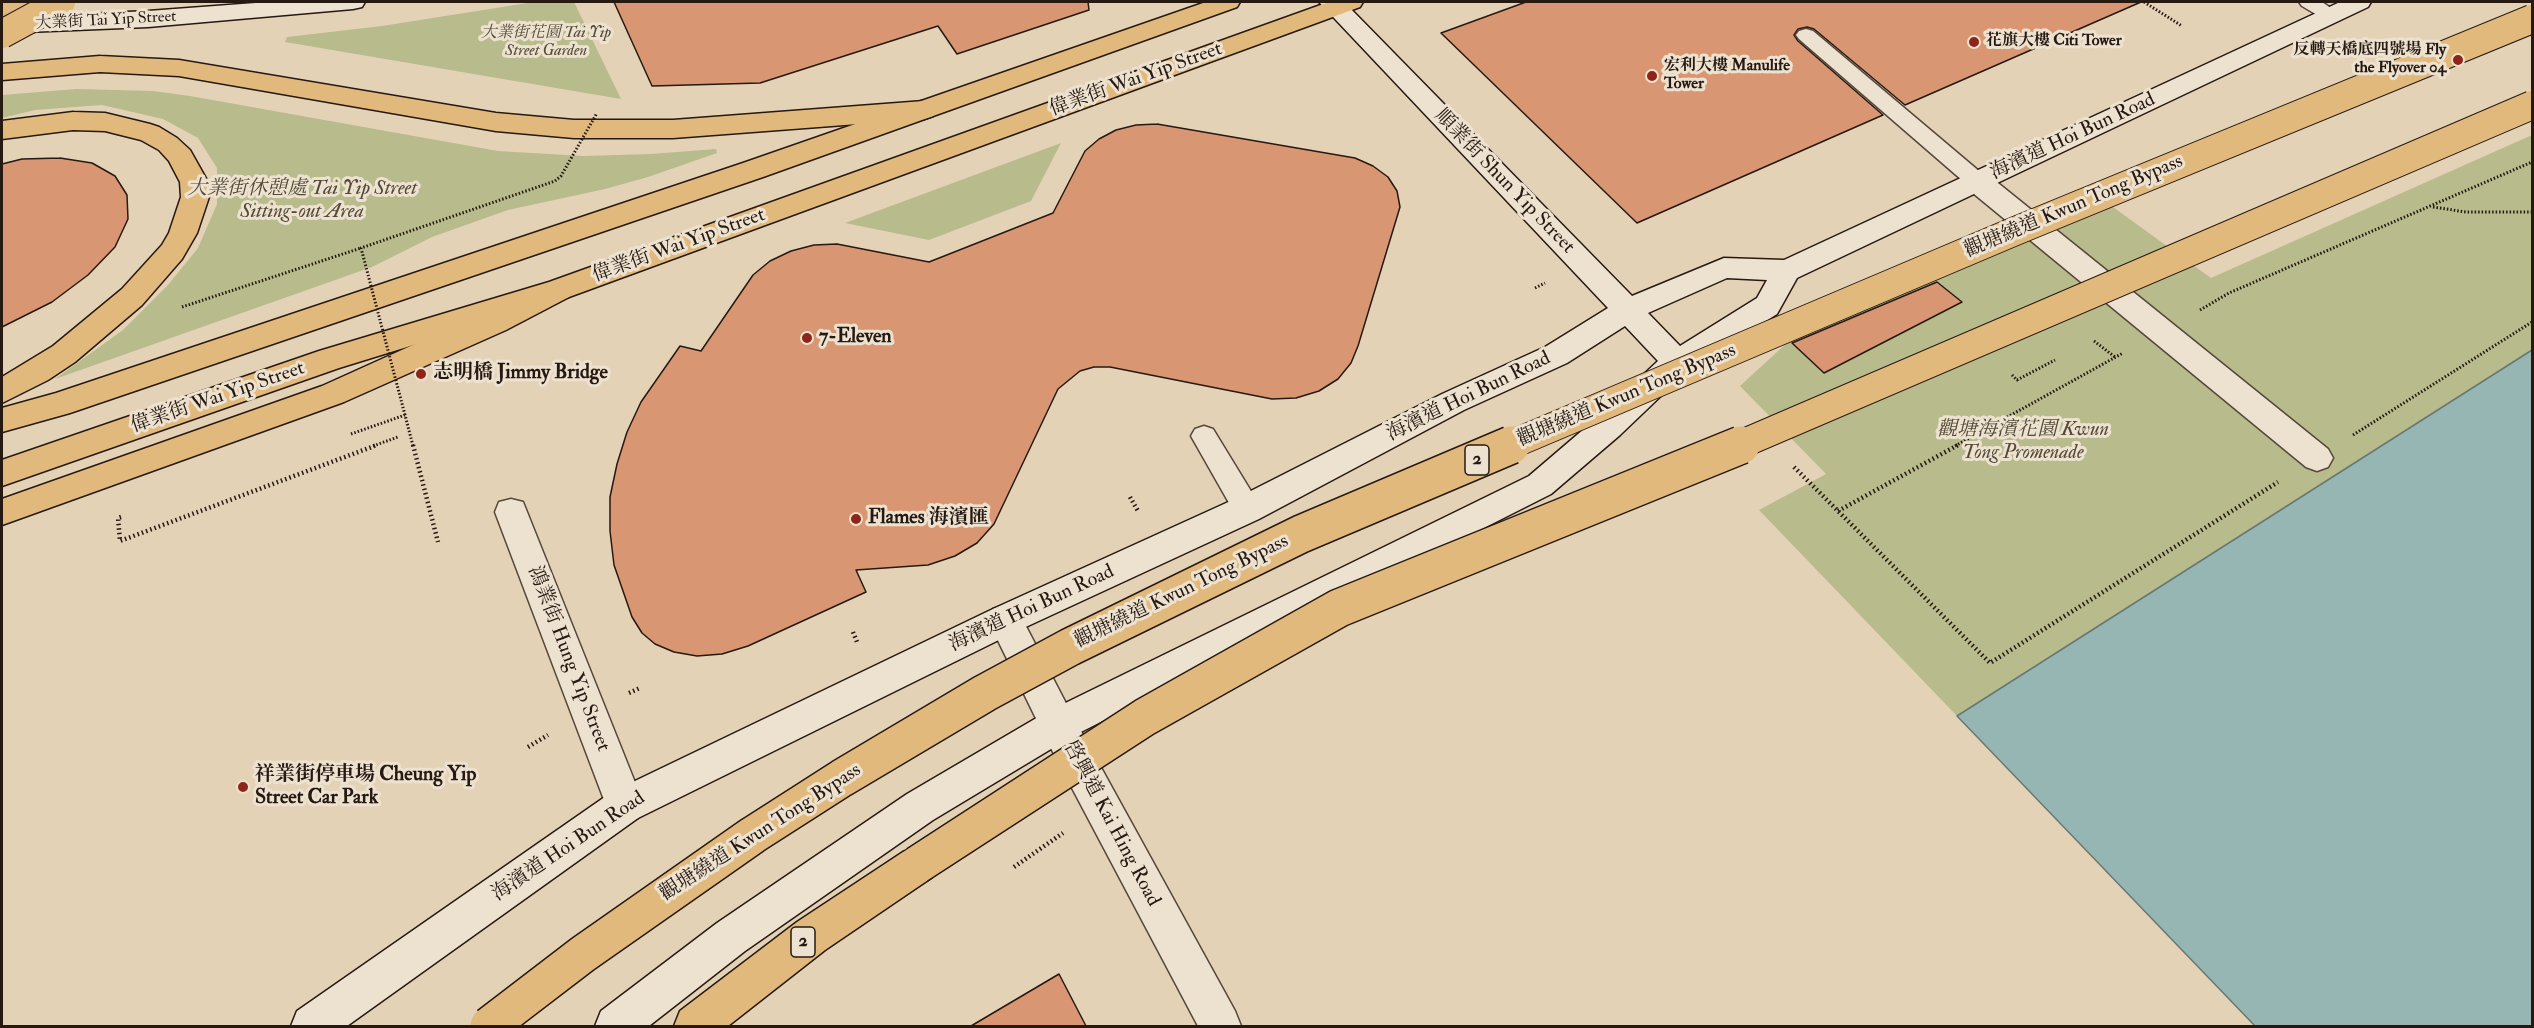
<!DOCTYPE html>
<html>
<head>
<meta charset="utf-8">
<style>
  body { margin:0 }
  #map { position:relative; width:2534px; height:1028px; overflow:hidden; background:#e4d2b7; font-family:"IM FELL Double Pica",serif }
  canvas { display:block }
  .frame { position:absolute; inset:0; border:3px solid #261912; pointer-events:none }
</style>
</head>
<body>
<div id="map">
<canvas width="2534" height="1028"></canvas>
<div class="frame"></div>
</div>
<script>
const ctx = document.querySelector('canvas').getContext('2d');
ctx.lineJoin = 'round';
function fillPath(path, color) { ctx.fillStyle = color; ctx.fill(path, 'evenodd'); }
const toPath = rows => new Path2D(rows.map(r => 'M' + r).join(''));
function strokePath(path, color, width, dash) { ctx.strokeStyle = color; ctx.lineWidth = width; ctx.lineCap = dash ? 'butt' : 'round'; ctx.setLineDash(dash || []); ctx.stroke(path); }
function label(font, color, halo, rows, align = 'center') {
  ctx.font = font + ' "IM FELL Double Pica","Noto Serif TC",serif'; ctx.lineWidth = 6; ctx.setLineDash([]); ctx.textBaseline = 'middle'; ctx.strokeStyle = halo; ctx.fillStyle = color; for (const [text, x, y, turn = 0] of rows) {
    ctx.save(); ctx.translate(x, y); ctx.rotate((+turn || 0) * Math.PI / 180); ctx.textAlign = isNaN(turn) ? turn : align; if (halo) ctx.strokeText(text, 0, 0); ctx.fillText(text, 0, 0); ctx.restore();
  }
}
fillPath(toPath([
  [534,2,574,2,621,99,285,42,287,37,382,26],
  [76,89,153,91,190,96,498,151,583,156,651,154,716,149,717,153,648,177,605,189,508,210,432,237,372,267,55,379,123,330,168,285,198,248,217,204,217,168,198,138,163,119,102,105,35,110,2,118,2,95],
  [2532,135,2532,350,1957,716,1759,510,1826,474,1740,386,1789,341,2095,194,2211,278],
  [1061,143,1031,201,929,240,845,223]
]), '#b8bb8c');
const water = toPath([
  [2532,350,2532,1026,2255,1026,1957,716,2532,350]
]);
fillPath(water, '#96b6b3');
strokePath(water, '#697773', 1.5);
const building = toPath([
  [614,2,1088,2,1089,10,957,54,938,26,760,83,652,86,614,2],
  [1526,2,2141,2,1905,105,1814,29,1807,27,1798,29,1794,35,1798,41,1883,115,1637,223,1441,33,1526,2],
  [1157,124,1355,158,1373,166,1388,177,1397,191,1400,207,1358,346,1351,363,1338,379,1319,391,1296,398,1272,399,1110,367,1094,367,1080,371,1058,389,994,524,977,543,955,556,928,565,856,570,866,592,748,646,722,654,697,656,674,652,655,644,642,633,632,617,614,565,610,531,610,497,617,464,627,432,641,402,680,346,701,351,753,275,770,261,791,251,814,245,837,244,929,262,1053,213,1085,151,1099,139,1116,130,1136,125,1157,124],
  [60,158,92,163,115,176,127,195,128,219,115,247,88,275,52,302,2,327,2,164,22,159,60,158],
  [1937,282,1962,302,1824,373,1792,343,1937,282],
  [1059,974,1086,1026,971,1026,1059,974]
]);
fillPath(building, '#d89772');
strokePath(building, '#261912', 1.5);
const lane = toPath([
  [2299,2,2322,2,2341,15,2338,19,2331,21,2324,19,2302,6,2299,2],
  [1806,29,1813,31,1986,177,1989,182,1986,187,1978,190,1970,187,1799,39,1796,35,1799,31,1806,29],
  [1204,426,1213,429,1257,501,1260,509,1257,517,1247,520,1237,517,1195,443,1191,436,1195,429,1204,426]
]);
const street = toPath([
  [1978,173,1988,175,2328,449,2333,458,2328,467,2317,471,2306,467,1968,189,1964,182,1968,175,1978,173],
  [511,499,523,502,527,512,644,805,638,818,625,823,612,818,606,805,495,512,499,502,511,499],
  [1005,605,1017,609,1071,713,1235,1011,1241,1026,1198,1026,1045,737,988,620,993,609,1005,605]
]);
const secondary = toPath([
  [269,2,365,2,362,7,353,9,148,27,2,33,2,19,5,18,148,11,269,2],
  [1319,2,1344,2,1632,296,1724,258,1784,260,2340,2,2371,2,2368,7,1797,278,1777,314,1688,370,1620,435,1551,494,1071,737,933,820,745,951,649,1026,595,1026,601,1011,717,923,907,794,1045,713,1529,476,1598,417,1658,361,1625,326,1567,363,1464,410,1259,519,1017,631,638,818,347,1026,291,1026,297,1011,612,792,993,609,1235,499,1442,394,1545,347,1608,308,1319,2],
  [1727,278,1767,280,1757,298,1680,346,1648,313,1727,278]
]);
const primary = toPath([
  [1206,2,1240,2,1237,7,763,177,70,413,2,432,2,408,56,393,743,163,1206,2],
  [1329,2,1363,2,1360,7,569,297,339,368,2,486,2,460,319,351,549,282,1329,2]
]);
const highway = toPath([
  [5,2,35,2,32,7,2,20,2,3,5,2],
  [100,56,179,60,496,113,574,120,673,120,924,101,933,104,937,110,933,116,924,119,673,138,574,138,496,131,179,76,100,72,2,80,2,64,100,56],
  [73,112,105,113,150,124,159,127,177,138,190,150,208,182,209,197,197,233,182,259,142,305,75,362,48,380,2,403,2,377,53,346,122,289,162,245,169,233,181,197,180,182,169,161,159,150,141,140,105,131,73,130,2,139,2,121,73,112],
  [559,279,569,283,574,290,569,297,506,330,344,402,2,525,2,499,322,386,559,279],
  [917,846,931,852,936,865,931,878,825,950,728,1026,674,1026,680,1011,797,922,903,852,917,846]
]);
strokePath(lane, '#56473b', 3);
strokePath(street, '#56473b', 3);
strokePath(secondary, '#261912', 3);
strokePath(primary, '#261912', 3);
strokePath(highway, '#261912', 3);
strokePath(toPath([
  [2144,2,2182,26],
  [2433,207,2466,212,2532,212],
  [1535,288,1545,283],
  [182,307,361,248],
  [2200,310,2229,293,2532,162],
  [2094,341,2115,357],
  [2012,375,2017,380,2055,360],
  [351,434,405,415,413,446],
  [2353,435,2532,322],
  [373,446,398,437],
  [1955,446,2123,353]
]), '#261912', 3, [1.5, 2]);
strokePath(toPath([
  [413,445,438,542],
  [1794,467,1990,663,2278,482],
  [1130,497,1138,511],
  [1838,511,1958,445],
  [121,517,118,518,120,541,377,445],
  [853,632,857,642],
  [629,693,640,688],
  [528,747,548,735],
  [1014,867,1063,833]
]), '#261912', 4.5, [1.5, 3]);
fillPath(lane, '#ede2d0');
fillPath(street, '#ede2d0');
fillPath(secondary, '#ede2d0');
fillPath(primary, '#e2b97c');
fillPath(highway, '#e2b97c');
const highwayBridgeFar1 = toPath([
  [2,34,61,2],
  [1508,446,2013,232,2532,19],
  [1737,446,2532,105]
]);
const highwayBridge = toPath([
  [917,865,1145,717,1339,608,1741,445],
  [489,1026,583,954,753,835,842,778,985,693,1070,647,1301,534,1511,445]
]);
strokePath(highwayBridgeFar1, '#261912', 30, []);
strokePath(highwayBridge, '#261912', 40, []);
strokePath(toPath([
  [405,415,361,248,555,181,561,176,597,113]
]), '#261912', 3, [1.5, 2]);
strokePath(highwayBridgeFar1, '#e2b97c', 28);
strokePath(highwayBridge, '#e2b97c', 37);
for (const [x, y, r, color] of [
  [1974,42,6,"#8f2418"],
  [2458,60,6,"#8f2418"],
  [1652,76,6,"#8f2418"],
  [807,338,6,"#8f2418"],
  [421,374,6,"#8f2418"],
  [856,519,6,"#8f2418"],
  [243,787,6,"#8f2418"]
]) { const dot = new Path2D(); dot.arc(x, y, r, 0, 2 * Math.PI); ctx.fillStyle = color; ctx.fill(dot); strokePath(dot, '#ede2d0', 2); }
label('16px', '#261912', '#ede2d0', [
  ["大業街 Tai Yip Street",106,21,-3]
]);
label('italic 16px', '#524a37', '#ede2d0', [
  ["大業街花園 Tai Yip",546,34],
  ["Street Garden",546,52]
]);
label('bold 16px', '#261912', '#ede2d0', [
  ["花旗大樓 Citi Tower",1986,42],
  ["反轉天橋底四號場 Fly",2446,51,"right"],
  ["the Flyover 04",2446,69,"right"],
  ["宏利大樓 Manulife",1664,67],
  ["Tower",1664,85]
], 'left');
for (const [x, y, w] of [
  [1477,460,24],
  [803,942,24]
]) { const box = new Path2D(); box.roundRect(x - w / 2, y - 15, w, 30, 4.5); ctx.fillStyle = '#ede2d0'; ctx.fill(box); strokePath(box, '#261912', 1.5); }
label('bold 18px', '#261912', null, [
  ["2",1477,460],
  ["2",803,942]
]);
label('20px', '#261912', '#ede2d0', [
  ["偉業街 Wai Yip Street",1136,80,-20],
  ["海濱道 Hoi Bun Road",2073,137,-25],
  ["順業街 Shun Yip Street",1504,182,46],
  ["觀塘繞道 Kwun Tong Bypass",2074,207,-23],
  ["偉業街 Wai Yip Street",679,246,-20],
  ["觀塘繞道 Kwun Tong Bypass",1627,396,-23],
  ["海濱道 Hoi Bun Road",1469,397,-26],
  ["偉業街 Wai Yip Street",218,398,-19],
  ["觀塘繞道 Kwun Tong Bypass",1182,592,-26],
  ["海濱道 Hoi Bun Road",1032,609,-25],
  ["鴻業街 Hung Yip Street",568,659,69],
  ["啓興道 Kai Hing Road",1111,824,62],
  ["觀塘繞道 Kwun Tong Bypass",761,833,-33],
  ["海濱道 Hoi Bun Road",569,847,-34]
]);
label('italic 20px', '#524a37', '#ede2d0', [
  ["大業街休憩處 Tai Yip Street",302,190],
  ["Sitting-out Area",302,213],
  ["觀塘海濱花園 Kwun",2023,431],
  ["Tong Promenade",2023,454]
]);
label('bold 20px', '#261912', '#ede2d0', [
  ["7-Eleven",819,338],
  ["志明橋 Jimmy Bridge",433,374],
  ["Flames 海濱匯",868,519],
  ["祥業街停車場 Cheung Yip",255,776],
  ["Street Car Park",255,799]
], 'left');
</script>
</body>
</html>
